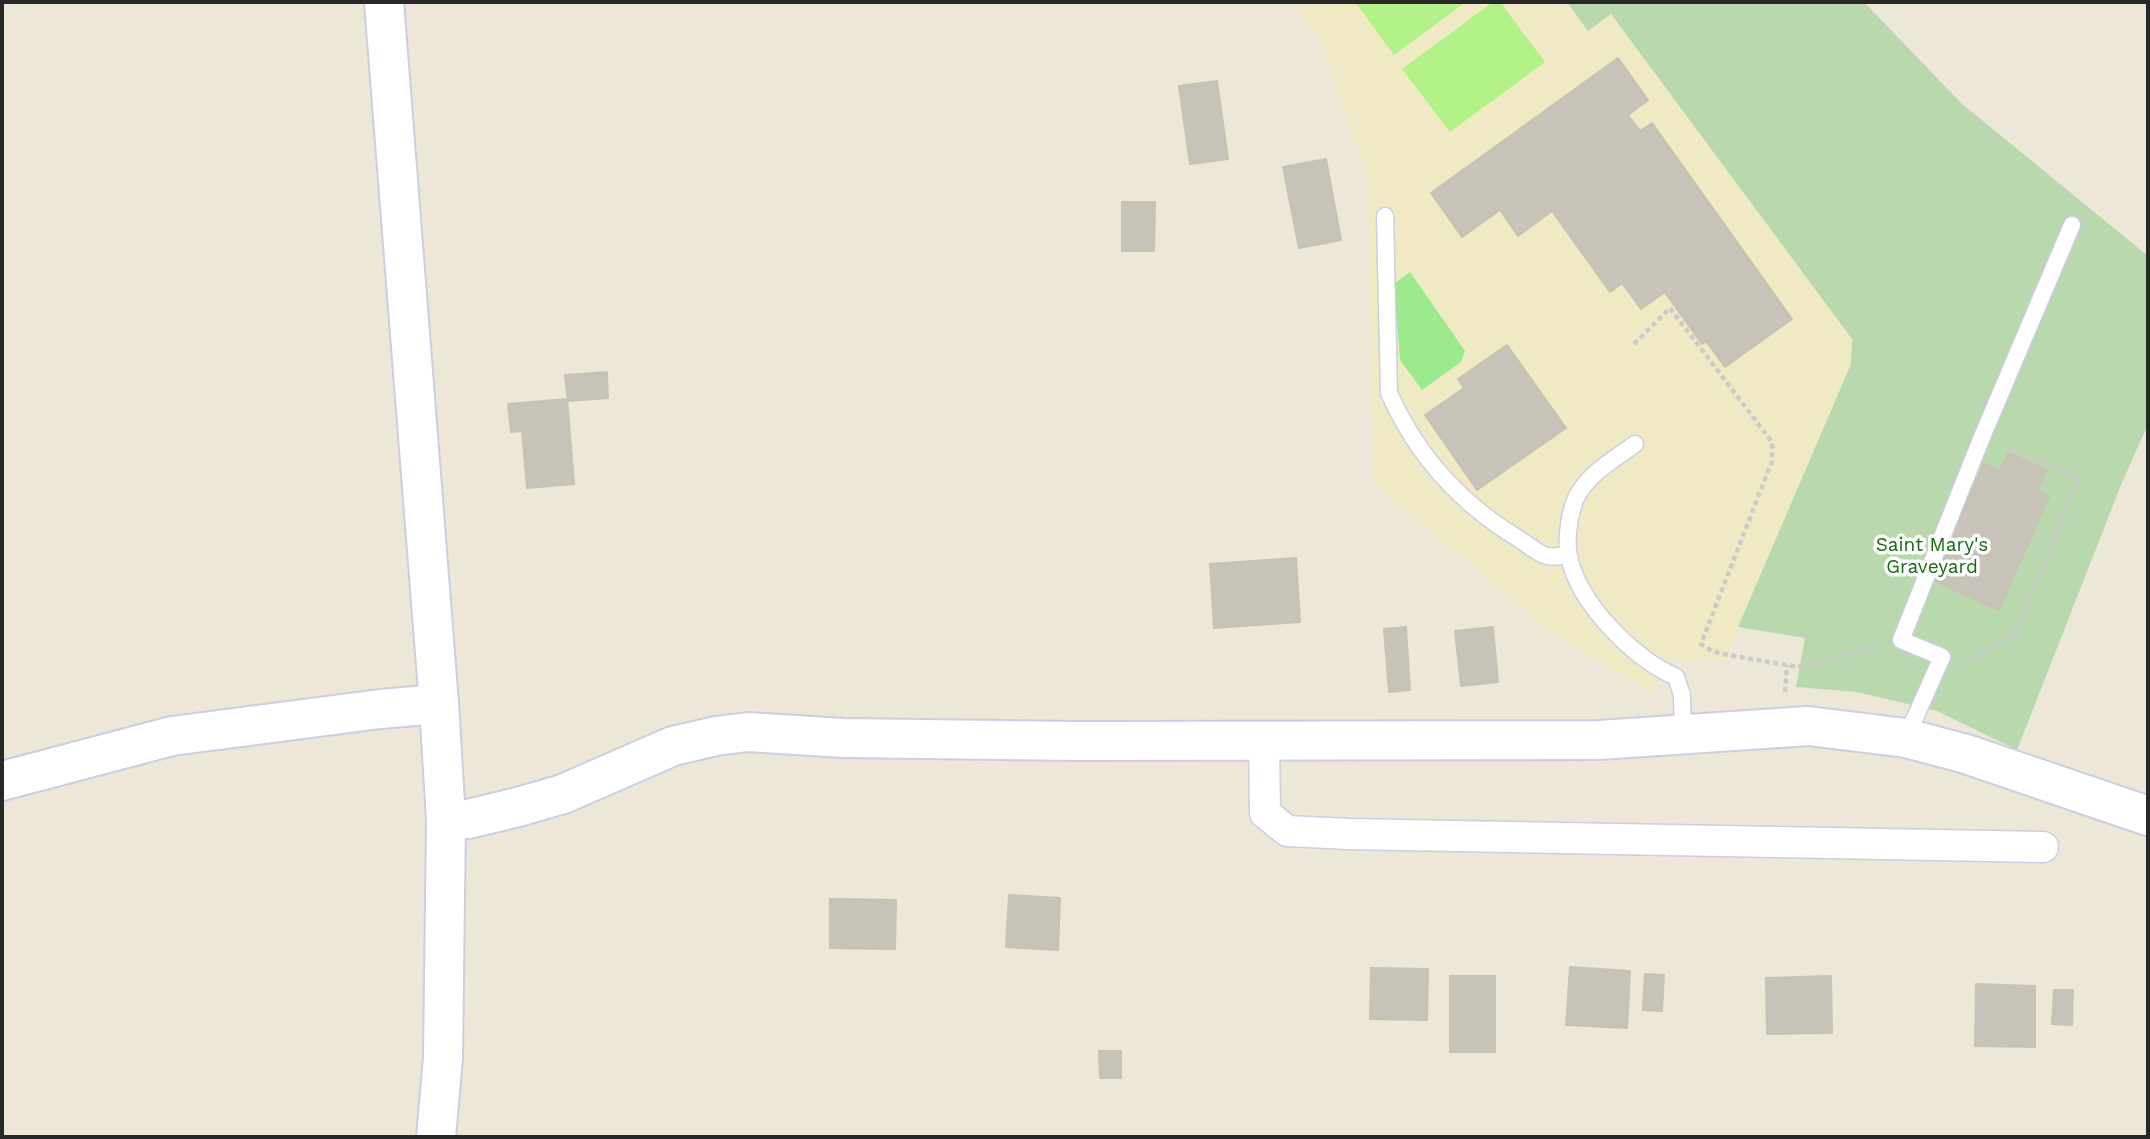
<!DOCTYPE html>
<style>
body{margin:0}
#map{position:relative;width:2150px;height:1139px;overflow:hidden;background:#ece7d7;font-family:"Work Sans",sans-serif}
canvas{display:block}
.frame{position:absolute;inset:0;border:4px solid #282828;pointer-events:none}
</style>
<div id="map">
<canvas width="2150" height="1139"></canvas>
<div class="frame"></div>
</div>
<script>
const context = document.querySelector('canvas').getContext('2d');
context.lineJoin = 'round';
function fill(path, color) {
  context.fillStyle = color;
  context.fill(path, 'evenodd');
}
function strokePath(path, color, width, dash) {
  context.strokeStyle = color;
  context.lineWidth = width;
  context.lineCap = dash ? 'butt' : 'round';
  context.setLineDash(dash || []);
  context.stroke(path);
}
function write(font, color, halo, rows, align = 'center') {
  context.font = font + ' "Work Sans",sans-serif';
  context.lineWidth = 7;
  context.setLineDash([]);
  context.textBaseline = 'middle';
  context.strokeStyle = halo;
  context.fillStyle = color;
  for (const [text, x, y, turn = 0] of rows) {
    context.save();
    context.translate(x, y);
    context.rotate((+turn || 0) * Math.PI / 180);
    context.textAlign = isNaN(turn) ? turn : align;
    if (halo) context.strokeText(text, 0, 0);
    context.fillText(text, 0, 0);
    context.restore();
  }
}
fill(new Path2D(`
 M1295 2H1567L1588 31 1611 14 1852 339 1851 364 1724 660H1673L1651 693 1552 632 1374 484 1368 176 1319 38Z`), '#f0eac4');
fill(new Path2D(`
 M1410 272 1465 351 1461 362 1422 390 1400 360 1394 284Z`), '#9ce98e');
fill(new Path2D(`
 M1567 2H1864L1961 103 2148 256V424L2121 485 2017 750 1937 711 1857 692 1796 687 1805 638 1738 627 1851 364 1852 339 1611 14 1588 31Z`), '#bad8ad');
fill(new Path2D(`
 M1355 2H1466L1394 55Z
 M1493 2H1500L1545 62 1450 132 1402 69Z`), '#b2f288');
const building = new Path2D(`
 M1618 58 1648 100 1628 115 1640 131 1652 123 1792 319 1725 367 1706 341 1702 344 1661 287 1676 276 1661 255 1610 292 1552 211 1518 236 1500 210 1462 237 1431 193Z
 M1217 81 1228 159 1190 164 1179 86Z
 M1326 159 1341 240 1299 248 1283 167Z
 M1122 202H1155L1154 251H1122Z
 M1661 255 1676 276 1661 287 1665 292 1641 309 1622 283Z
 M1507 345 1566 428 1477 490 1425 415 1464 388 1458 379Z
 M607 372 608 398 568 401 565 375Z
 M567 399 574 484 527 488 522 431 511 432 508 404Z
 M2008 453 2047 470 2037 491 2049 496 1999 610 1932 580 1984 464 2000 471Z
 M1296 558 1300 622 1214 628 1210 564Z
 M1406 627 1410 690 1389 692 1384 629Z
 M1493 627 1498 682 1461 686 1455 631Z
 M1009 895 1060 898 1058 950 1006 947Z
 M830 899 896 900 895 949 830 948Z
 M1570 967 1630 971 1627 1028 1566 1025Z
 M1371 968 1428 969 1427 1020 1370 1019Z
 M1645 974 1664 975 1662 1011 1643 1010Z
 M1450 976H1495V1052H1450Z
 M1831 976 1832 1033 1767 1034 1766 978Z
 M1976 984 2035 986V1047L1975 1046Z
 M2054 990H2073L2072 1025 2052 1024Z
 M1099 1051H1121V1078H1100Z`);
fill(building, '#c7c3b8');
strokePath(building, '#c7c3b1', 2);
const service = new Path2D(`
 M1385 216 1389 393C1417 456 1461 504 1519 539 1527 544 1538 554 1547 556 1553 557 1562 556 1569 555
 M1635 444C1613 460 1589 473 1576 498 1573 504 1572 511 1570 518 1568 530 1566 544 1569 556 1578 603 1633 658 1676 677L1682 695 1683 735
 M1906 738 1942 657 1901 640 1982 437 2072 225`);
const minor = new Path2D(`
 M1264 741 1265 813 1287 831 1349 834 2043 847`);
const tertiary = new Path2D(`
 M2 781 172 736 380 709 439 704
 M446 820 468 819 518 807 563 794 673 746 716 736 748 732 843 738 1079 741 1599 740 1808 726 1906 738 1966 754 2148 816`);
const secondary = new Path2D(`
 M384 2 439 704 446 820 443 1058 436 1137`);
strokePath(service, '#cdcde3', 19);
strokePath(minor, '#cdcde3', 33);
strokePath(tertiary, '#cdcde3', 42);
strokePath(secondary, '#cdcde3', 42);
strokePath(new Path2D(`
 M1634 344 1670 308 1772 442V461L1701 644 1712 651 1723 654 1798 667 1876 646
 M1965 665 2015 633 2079 478 2005 447
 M1785 692 1787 665`), '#cbcbcb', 4.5, [5, 3.5]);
strokePath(service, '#fff', 16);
strokePath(minor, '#fff', 30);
strokePath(tertiary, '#fff', 38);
strokePath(secondary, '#fff', 38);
write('19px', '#156a12', '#fff', [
 ["Saint Mary's",1932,545],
 ["Graveyard",1932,567]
]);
</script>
